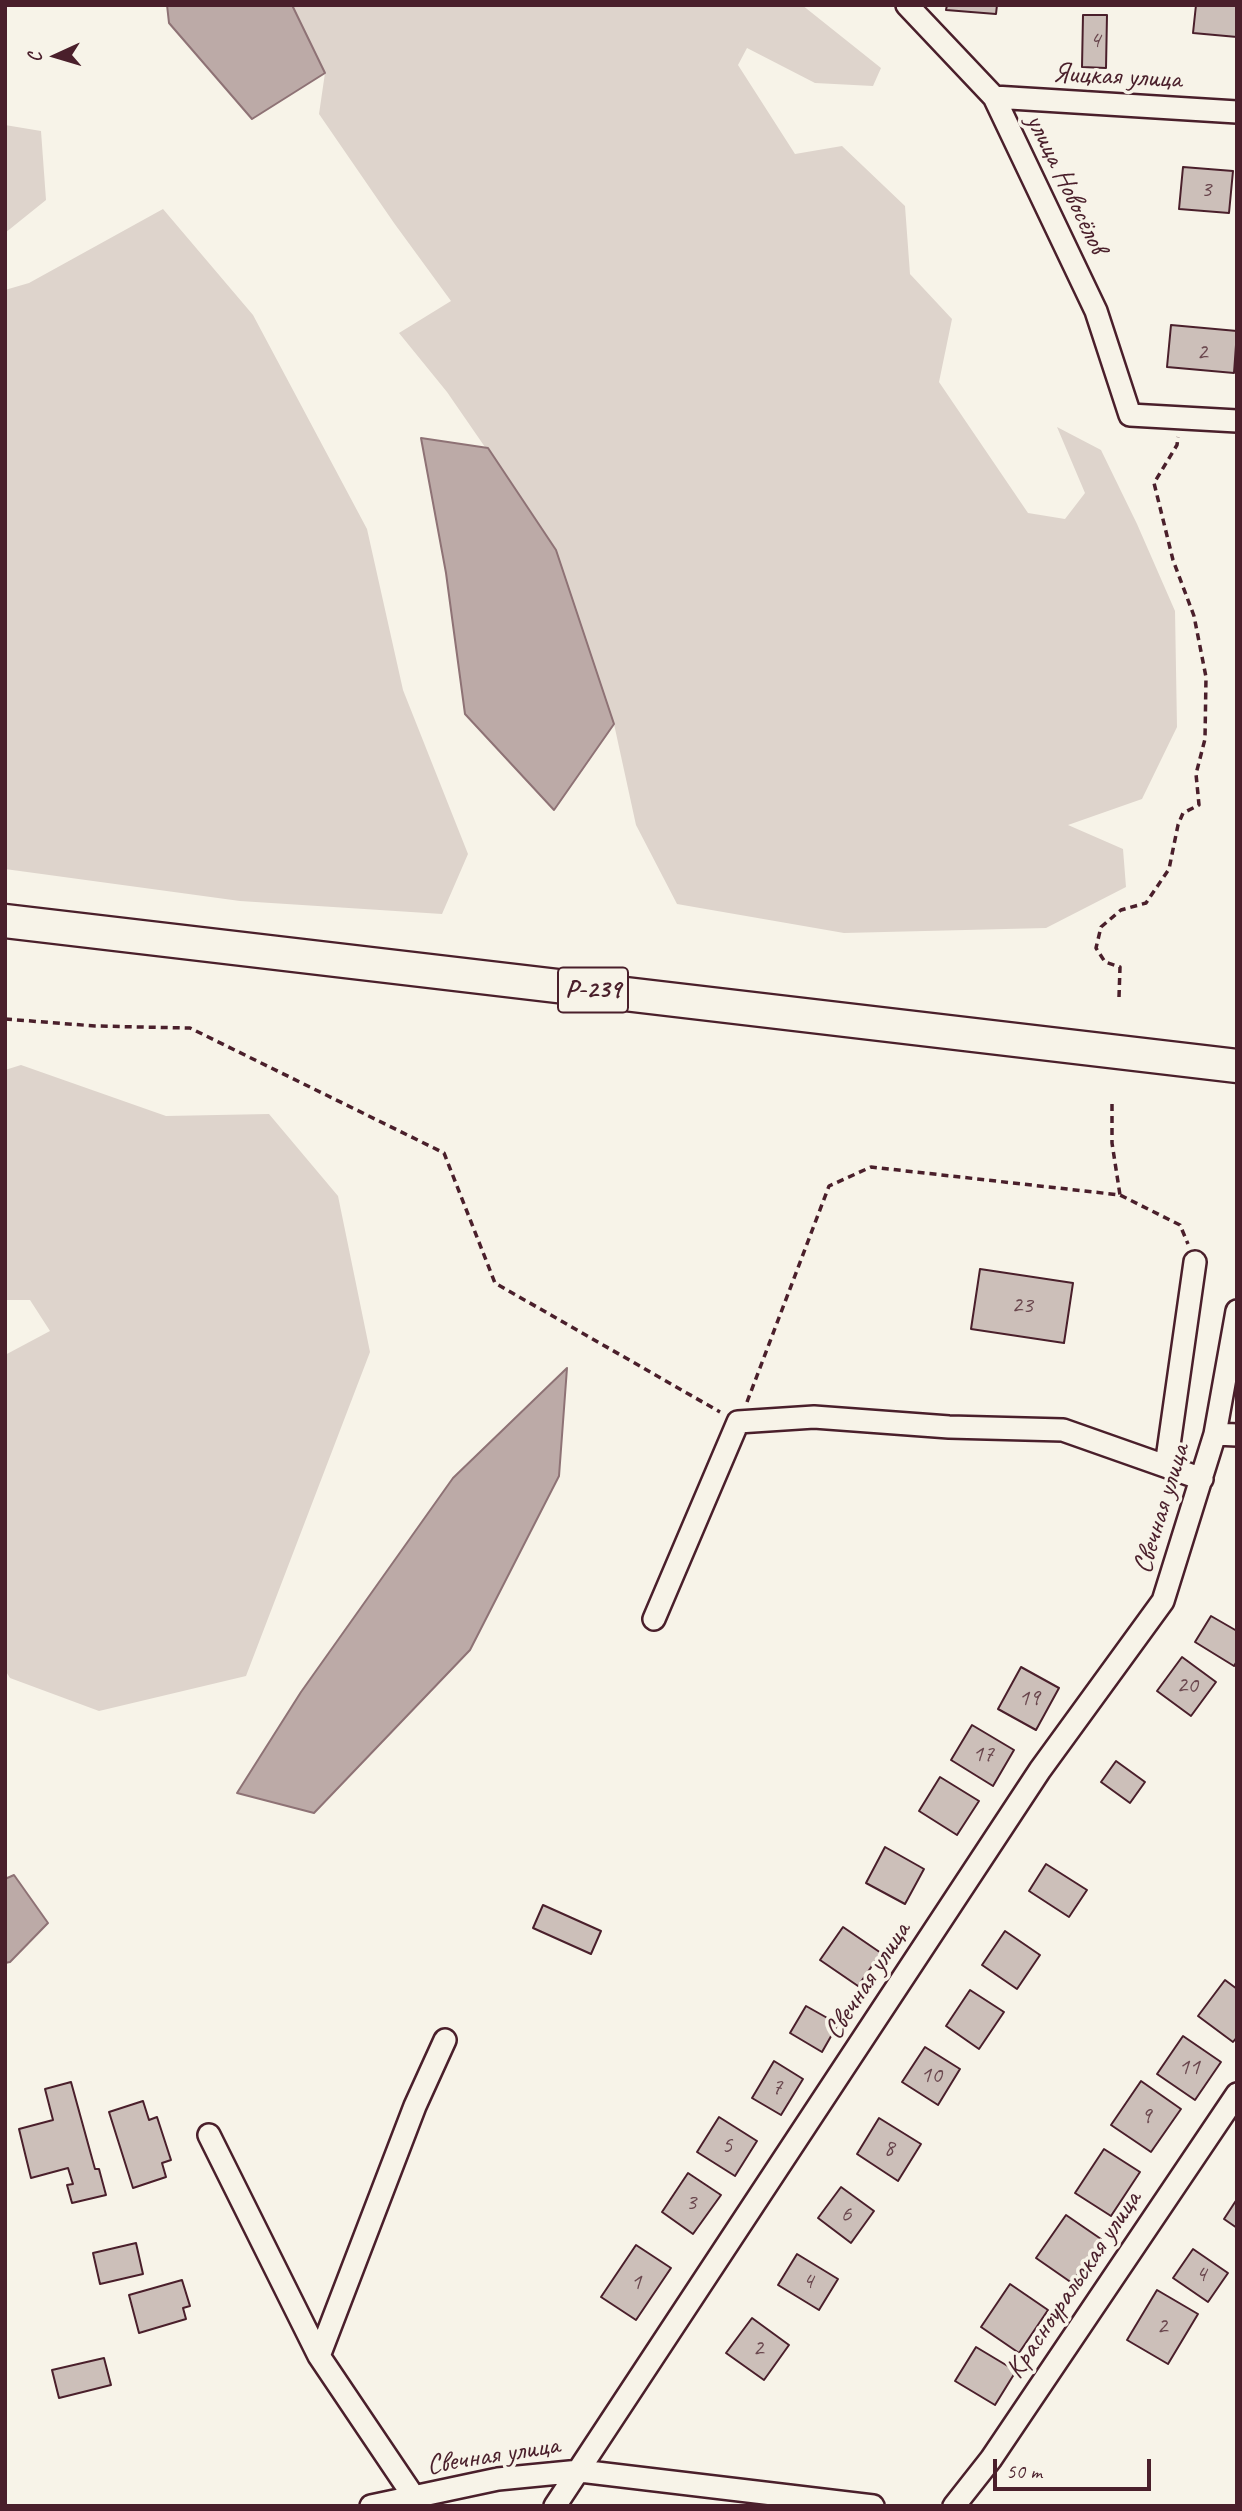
<!DOCTYPE html>
<meta charset="utf-8">
<style>
body{margin:0}
#map{position:relative;width:1242px;height:2511px;overflow:hidden;background:#f7f3e8;font-family:Caveat,sans-serif}
canvas{display:block}
.frame{position:absolute;inset:0;border:7px solid #4a1f2b;pointer-events:none}
.north{position:absolute;left:21px;top:21px;width:70px;height:70px;-webkit-text-stroke:5px #f7f3e8;paint-order:stroke;rotate:266deg;font-size:19px;font-weight:700;line-height:28px;text-align:center;color:#4a1f2b}
.north::after{content:'';display:block;margin:auto;width:24px;height:32px;background:#4a1f2b;clip-path:polygon(50% 0,100% 100%,50% 72%,0 100%)}
.scale{position:absolute;left:993px;top:2459px;width:158px;height:32px;box-sizing:border-box;border:4px solid #4a1f2b;border-top:0;padding-left:9px;font-size:21px;line-height:24px;white-space:nowrap;color:#4a1f2b;-webkit-text-stroke:5px #f7f3e8;paint-order:stroke}
</style>
<div id="map">
<canvas width="1242" height="2511"></canvas>
<div class="frame"></div>
<div class="north">С</div>
<div class="scale">50 m</div>
</div>
<script>
const context = document.querySelector('canvas').getContext('2d');
context.lineJoin = 'round';
function fill(path, color) {
  context.fillStyle = color;
  context.fill(path, 'evenodd');
}
function strokePath(path, color, width, dash) {
  context.strokeStyle = color;
  context.lineWidth = width;
  context.lineCap = dash ? 'butt' : 'round';
  context.setLineDash(dash || []);
  context.stroke(path);
}
function write(font, color, halo, rows, align = 'center') {
  context.font = font + ' Caveat,sans-serif';
  context.lineWidth = 7;
  context.setLineDash([]);
  context.textBaseline = 'middle';
  context.strokeStyle = halo;
  context.fillStyle = color;
  for (const [text, x, y, turn = 0] of rows) {
    context.save();
    context.translate(x, y);
    context.rotate((+turn || 0) * Math.PI / 180);
    context.textAlign = isNaN(turn) ? turn : align;
    if (halo) context.strokeText(text, 0, 0);
    context.fillText(text, 0, 0);
    context.restore();
  }
}
fill(new Path2D(`
 M292 5H802L881 68 873 86 815 83 747 48 738 65 795 154 842 146 905 206 910 274 952 319 939 382 1028 513 1065 519 1085 493 1057 427 1101 450 1137 524 1175 611 1177 727 1142 799 1068 825 1123 849 1126 887 1046 928 844 933 677 904 636 825 614 724 556 550 447 392 399 333 451 301 394 223 319 114 325 73Z
 M5 125 41 131 46 200 5 233Z
 M163 209 253 315 367 529 403 690 468 854 442 914 240 901 5 869V290L29 283Z
 M21 1065 166 1116 269 1114 338 1196 370 1352 246 1676 99 1711 10 1678 5 1670V1355L50 1331 30 1300H5V1070Z`), '#ded4cc');
const water = new Path2D(`
 M167 5H292L325 73 252 119 169 23Z
 M421 438 488 448 556 550 614 724 554 810 465 714 446 573Z
 M567 1368 559 1476 470 1650 314 1813 237 1793 301 1692 453 1478Z
 M14 1875 48 1923 10 1962 5 1963V1879Z`);
fill(water, '#bcaaa7');
strokePath(water, '#8e7275', 2);
const building = new Path2D(`
 M947 5H997L996 14 946 10Z
 M1196 5H1237V37L1193 33Z
 M1083 15H1107L1106 68 1082 67Z
 M1183 167 1233 171 1229 213 1179 209Z
 M1171 325 1237 331 1234 373 1167 367Z
 M980 1269 1073 1283 1064 1343 971 1329Z
 M1211 1616 1237 1631V1661L1234 1666 1195 1642Z
 M1182 1657 1216 1682 1191 1716 1157 1691Z
 M1021 1667 1059 1688 1036 1730 998 1709Z
 M972 1725 1014 1750 993 1786 951 1760Z
 M1116 1761 1145 1782 1130 1803 1101 1782Z
 M940 1777 979 1801 957 1835 919 1811Z
 M885 1847 924 1869 905 1904 866 1883Z
 M1046 1864 1087 1890 1069 1917 1029 1891Z
 M543 1905 601 1931 591 1954 533 1928Z
 M843 1927 881 1953 858 1986 820 1960Z
 M1005 1931 1040 1955 1017 1989 982 1965Z
 M1225 1980 1237 1989V2037L1233 2042 1198 2016Z
 M970 1990 1004 2012 979 2049 946 2026Z
 M806 2006 838 2024 822 2052 790 2033Z
 M1183 2036 1221 2062 1195 2100 1157 2074Z
 M925 2047 960 2069 938 2105 902 2082Z
 M774 2061 803 2079 781 2115 752 2098Z
 M1141 2081 1181 2109 1151 2152 1111 2125Z
 M71 2082 95 2169H99L106 2195 72 2203 67 2185 73 2184 68 2168 31 2178 19 2129 53 2120 45 2089Z
 M143 2101 149 2120 157 2117 171 2160 162 2163 166 2177 133 2188 109 2112Z
 M719 2117 757 2141 735 2176 697 2152Z
 M879 2118 921 2144 898 2181 857 2154Z
 M1104 2149 1140 2172 1111 2216 1075 2193Z
 M688 2173 721 2195 693 2234 662 2212Z
 M841 2187 874 2211 851 2243 818 2218Z
 M1237 2199V2228L1224 2219Z
 M1066 2215 1101 2239 1072 2283 1036 2258Z
 M136 2243 143 2274 100 2284 93 2253Z
 M636 2245 671 2268 636 2320 601 2297Z
 M1193 2249 1228 2273 1208 2302 1173 2278Z
 M797 2254 838 2279 819 2310 778 2285Z
 M182 2280 190 2306 183 2308 186 2319 139 2333 129 2295Z
 M1010 2284 1048 2310 1019 2353 981 2327Z
 M1157 2290 1198 2314 1168 2364 1127 2340Z
 M752 2318 789 2345 764 2380 726 2353Z
 M976 2347 1016 2371 995 2405 955 2381Z
 M104 2358 111 2385 59 2398 52 2370Z`);
fill(building, '#ccbfb9');
strokePath(building, '#4a1f2b', 2);
const minor = new Path2D(`
 M907 5 994 97 1096 311 1130 415 1237 421
 M994 97 1237 112
 M1215 1434 1237 1435
 M1166 1466 1195 1262
 M654 1619 738 1422 814 1417 949 1427 1063 1430 1202 1479
 M209 2135 319 2356 414 2497
 M319 2356 415 2106 445 2040
 M371 2506 498 2479 580 2471 873 2506
 M555 2506 1040 1770 1163 1601 1215 1434 1237 1311
 M954 2506 991 2459 1237 2094`);
const highway = new Path2D(`
 M5 921 1237 1066`);
strokePath(minor, '#4a1f2b', 26);
strokePath(highway, '#4a1f2b', 37);
strokePath(new Path2D(`
 M1119 997 1120 967 1105 962 1096 948 1101 927 1121 910 1146 903 1169 869 1178 825 1183 813 1199 805 1196 774 1205 739 1206 677 1194 616 1173 560 1154 483 1177 445 1178 437
 M5 1019 95 1026 190 1028 444 1153 495 1283 720 1412
 M1112 1104V1143L1120 1195
 M747 1402 829 1186 871 1167 1120 1195 1180 1225 1188 1244`), '#4a1f2b', 3.5, [7, 5]);
strokePath(minor, '#f7f3e8', 21);
strokePath(highway, '#f7f3e8', 32);
write('24px', '#6a474e', null, [
 ["4",1095,41],
 ["3",1206,190],
 ["2",1202,353],
 ["23",1022,1306],
 ["20",1187,1686],
 ["19",1029,1699],
 ["17",983,1755],
 ["11",1189,2068],
 ["10",931,2076],
 ["7",777,2088],
 ["9",1146,2117],
 ["5",727,2146],
 ["8",889,2149],
 ["3",691,2203],
 ["6",846,2215],
 ["4",1201,2275],
 ["4",808,2282],
 ["1",636,2283],
 ["2",1162,2327],
 ["2",758,2349]
]);
for (const [x, y, w] of [
 [593,990,70]
]) {
  const box = new Path2D();
  box.roundRect(x - w / 2, y - 22.5, w, 45, 5);
  context.fillStyle = '#f7f3e8';
  context.fill(box);
  strokePath(box, '#4a1f2b', 2);
}
write('bold 26px', '#4a1f2b', null, [
 ["Р-239",593,990]
]);
write('28px', '#4a1f2b', '#f7f3e8', [
 ["Яицкая улица",1117,77,3],
 ["улица Новосёлов",1066,184,64],
 ["Свечная улица",1162,1509,-73],
 ["Свечная улица",868,1981,-57],
 ["Красноуральская улица",1074,2285,-56],
 ["Свечная улица",493,2456,-9]
]);
</script>
